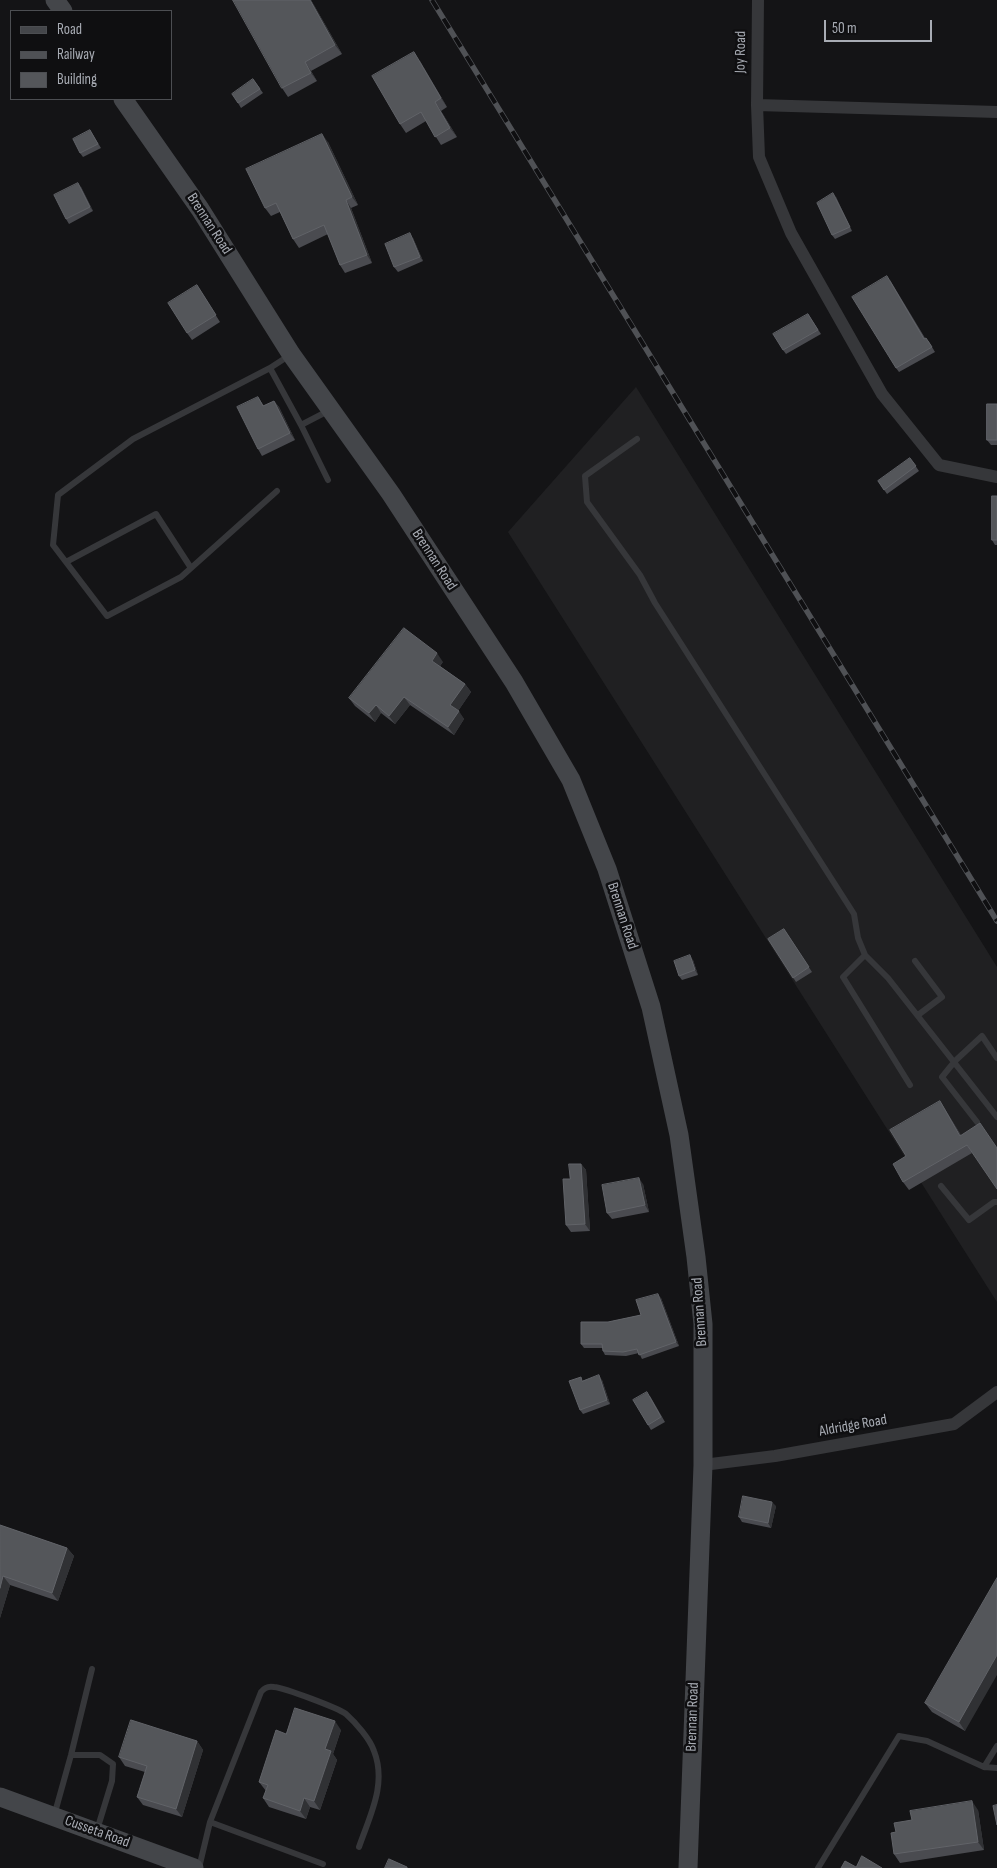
<!DOCTYPE html>
<style>
body{margin:0}
#map{position:relative;width:997px;height:1868px;overflow:hidden;background:#141416;font-family:"Sofia Sans Condensed",sans-serif}
canvas{display:block}
.legend{position:absolute;left:10px;top:10px;width:162px;height:90px;box-sizing:border-box;background:#0f0f11;border:1px solid #4c4e52;margin:0;padding:6px 9px;list-style:none;font-size:15px;color:#a8acb4}
.legend li{display:flex;align-items:center;gap:10px;height:25px}
.legend b{width:25px;border:1px solid #4c4e52}
.scale{position:absolute;left:824px;top:20px;width:108px;height:22px;box-sizing:border-box;border:2px solid #a8acb4;border-top:0;padding-left:6px;font-size:15px;line-height:18px;white-space:nowrap;color:#a8acb4;-webkit-text-stroke:4px #0f0f11;paint-order:stroke}
</style>
<div id="map">
<canvas width="997" height="1868"></canvas>
<ul class="legend">
<li><b style="height:6px;background:#44464a"></b>Road</li>
<li><b style="height:6px;background:#4f5155"></b>Railway</li>
<li><b style="height:14px;background:#54565a"></b>Building</li>
</ul>
<div class="scale">50 m</div>
</div>
<script>
const context = document.querySelector('canvas').getContext('2d');
context.lineJoin = 'round';
function fill(path, color) {
  context.fillStyle = color;
  context.fill(path, 'evenodd');
}
function strokePath(path, color, width, dash) {
  context.strokeStyle = color;
  context.lineWidth = width;
  context.lineCap = dash ? 'butt' : 'round';
  context.setLineDash(dash || []);
  context.stroke(path);
}
function write(font, color, halo, rows, align = 'center') {
  context.font = font + ' "Sofia Sans Condensed",sans-serif';
  context.lineWidth = 5;
  context.setLineDash([]);
  context.textBaseline = 'middle';
  context.strokeStyle = halo;
  context.fillStyle = color;
  for (const [text, x, y, turn = 0] of rows) {
    context.save();
    context.translate(x, y);
    context.rotate((+turn || 0) * Math.PI / 180);
    context.textAlign = isNaN(turn) ? turn : align;
    if (halo) context.strokeText(text, 0, 0);
    context.fillText(text, 0, 0);
    context.restore();
  }
}
fill(new Path2D(`
 M636 387 997 967V1302L508 532Z`), '#202022');
strokePath(new Path2D(`
 M270 368 301 425
 M637 439 585 476 587 502 640 575 655 603 854 914 858 938 865 955 888 978 997 1117
 M328 480 301 425 328 411
 M277 491 181 577 107 616 53 545 58 495 133 439 270 368 290 355
 M66 562 156 514 191 568
 M865 955 843 977 910 1085
 M915 961 942 997 918 1015
 M977 1122 942 1077 955 1061 982 1036 997 1058
 M941 1186 969 1220 994 1202H997
 M71 1755H100L113 1764 112 1781 97 1830
 M984 1767 997 1746
 M54 1816 71 1755 92 1669
 M210 1822 323 1864
 M199 1868 210 1822 261 1692C264 1688 269 1686 274 1687 285 1688 338 1708 346 1714 356 1723 370 1739 374 1751 387 1784 370 1815 359 1847
 M818 1868 899 1736 927 1741 984 1767 997 1768`), '#36373a', 6);
strokePath(new Path2D(`
 M758 0 757 105 759 157 791 233 882 394 939 465 997 477
 M757 105 997 112
 M703 1465 775 1456 954 1424 997 1392`), '#36373a', 12);
strokePath(new Path2D(`
 M55 0 63 11
 M123 99 200 209 291 354 391 494 514 682 571 780 607 869 651 1007 679 1135 696 1257 703 1324V1465L688 1868
 M0 1797 194 1868`), '#44464a', 19);
const rail = new Path2D(`
 M432 0 997 921`);
strokePath(rail, '#4f5155', 5.5);
strokePath(rail, '#0f0f11', 4, [11]);
fill(new Path2D(`
 M311 0 342 54 311 71 317 81 288 97 282 88Z
 M420 61 447 107 441 111 457 137 441 145 426 121 406 133 400 124Z
 M253 79 263 93 241 108 238 103Z
 M90 130 101 148 83 157 80 153Z
 M328 142 358 205 351 208 372 263 345 273 340 265 328 234 299 248 293 239 280 212 271 216 265 208Z
 M81 187 93 211 69 224 66 219Z
 M836 197 852 231 835 239 832 235Z
 M413 238 423 261 398 272 394 267Z
 M890 280 925 338 929 342 935 352 899 372 896 368Z
 M197 285 220 322 192 340 187 333Z
 M808 314 821 334 786 354 783 350Z
 M258 397 264 406 274 401 279 407 295 440 262 456 258 449Z
 M997 404V445H991L987 440Z
 M910 458 919 471 887 494 878 481Z
 M997 496V545H995L992 540Z
 M443 662 440 666 465 684 471 692 458 711 464 719 454 735 410 705 395 724 381 713 375 722 355 706 349 698Z
 M784 929 812 972 796 982 768 939Z
 M693 960 698 975 682 980 679 976Z
 M940 1101 972 1153 909 1190 903 1182 906 1156Z
 M581 1164 586 1170 590 1231 571 1232 566 1225 570 1179Z
 M643 1184 649 1212 612 1219 607 1213Z
 M661 1298 679 1346 642 1359 639 1353 626 1356 605 1355 603 1351V1348H584L581 1344 608 1322 641 1315Z
 M602 1380 610 1404 583 1414 580 1410 583 1381Z
 M650 1396 665 1422 651 1430 648 1425Z
 M776 1506 771 1528 742 1522 739 1517Z
 M0 1525 67 1548 74 1556 58 1601 10 1585 0 1618Z
 M997 1578 965 1731 932 1712 925 1703Z
 M341 1730 333 1754 337 1760 320 1810 310 1807 306 1819 269 1807 263 1798 266 1791 259 1782 286 1734Z
 M197 1741 203 1750 182 1817 143 1805 137 1797 145 1772 125 1766 119 1757Z
 M978 1810 984 1850 900 1863 894 1854Z`), '#4a4b50');
fill(new Path2D(`
 M310 0H311L342 54 335 45Z
 M414 52 420 61 447 107 441 98Z
 M305 62 311 71 317 81 311 73Z
 M435 102 441 111 457 137 450 128Z
 M322 134 328 142 358 205 352 197Z
 M78 183 81 187 93 211 90 207Z
 M833 193 836 197 852 231Z
 M346 200 351 208 372 263 367 255Z
 M410 233 413 238 423 261 420 257Z
 M274 401 279 407 295 440 290 433Z
 M437 653 443 662 437 669 432 661Z
 M465 684 471 692 456 714 450 705Z
 M404 697 410 705 395 724 389 716Z
 M376 705 381 713 375 722 369 713Z
 M459 711 464 719 454 735 448 727Z
 M690 955 693 960 698 975 695 970Z
 M940 1101 945 1109 966 1144 960 1136Z
 M581 1164 586 1170 590 1231 585 1224Z
 M639 1178 643 1184 649 1212 645 1205Z
 M658 1294 661 1298 679 1346 676 1342Z
 M599 1375 602 1380 610 1404 607 1400Z
 M772 1502 776 1506 771 1528 768 1523Z
 M67 1548 74 1556 58 1601 52 1593Z
 M3 1576 10 1585 0 1618V1588Z
 M997 1655V1675L965 1731 959 1722Z
 M335 1721 341 1730 333 1754 337 1760 320 1810 314 1801 325 1749Z
 M197 1741 203 1750 182 1817 176 1809Z
 M304 1798 310 1807 306 1819 300 1811Z
 M972 1801 978 1810 984 1850 978 1842Z`), '#303134');
const building = new Path2D(`
 M233 0H310L335 45 305 62 311 73 282 88Z
 M414 52 441 98 435 102 450 128 435 137 421 112 400 124 372 76Z
 M253 79 260 89 238 103 232 94Z
 M90 130 98 144 80 153 73 139Z
 M322 134 352 197 346 200 367 255 340 265 324 225 293 239 276 203 265 208 246 169Z
 M78 183 90 207 66 219 54 195Z
 M833 193 850 227 832 235 817 203Z
 M410 233 420 257 394 267 385 244Z
 M887 276 924 339 926 338 932 347 896 368 852 297Z
 M197 285 216 315 187 333 168 303Z
 M808 314 818 330 783 350 773 334Z
 M258 397 263 406 274 401 290 433 258 449 237 407Z
 M987 404H997V440H987Z
 M910 458 916 466 884 490 878 481Z
 M992 496H997V540H992Z
 M404 628 437 653 432 661 465 684 450 705 459 711 448 727 404 697 389 716 376 705 369 713 349 698Z
 M784 929 809 967 793 978 768 939Z
 M690 955 695 970 679 976 674 961Z
 M940 1101 960 1136 980 1123 997 1148V1189L967 1145 903 1182 893 1164 906 1156 890 1130Z
 M569 1164H581L585 1224 566 1225 563 1179H570Z
 M639 1178 645 1205 607 1213 602 1185Z
 M658 1294 676 1342 639 1355 637 1349 623 1352 603 1351 602 1344H581V1322H608L641 1315 636 1300Z
 M599 1375 607 1400 580 1410 569 1381 581 1377 582 1381Z
 M647 1392 661 1417 648 1425 633 1400Z
 M743 1496 772 1502 768 1523 739 1517Z
 M0 1525 67 1548 52 1593 3 1576 0 1588Z
 M997 1578V1655L959 1722 925 1703Z
 M295 1708 335 1721 325 1749 331 1751 314 1801 304 1798 300 1811 263 1798 268 1785 259 1782 276 1730 286 1734Z
 M131 1720 197 1741 176 1809 137 1797 147 1766 119 1757Z
 M972 1801 978 1842 894 1854 891 1833 896 1832 894 1823 912 1820 910 1811Z
 M997 1805V1825L993 1806Z
 M862 1856 882 1868H841L845 1861 856 1867Z
 M389 1859 407 1867V1868H385Z`);
fill(building, '#54565a');
strokePath(building, '#616368', 1);
write('15px', '#a8acb4', '#0f0f11', [
 ["Joy Road",741,52,-89],
 ["Brennan Road",209,224,57],
 ["Brennan Road",434,560,57],
 ["Brennan Road",622,916,72],
 ["Brennan Road",700,1312,-94],
 ["Aldridge Road",853,1426,-10],
 ["Brennan Road",693,1717,-88],
 ["Cusseta Road",97,1832,20]
]);
</script>
